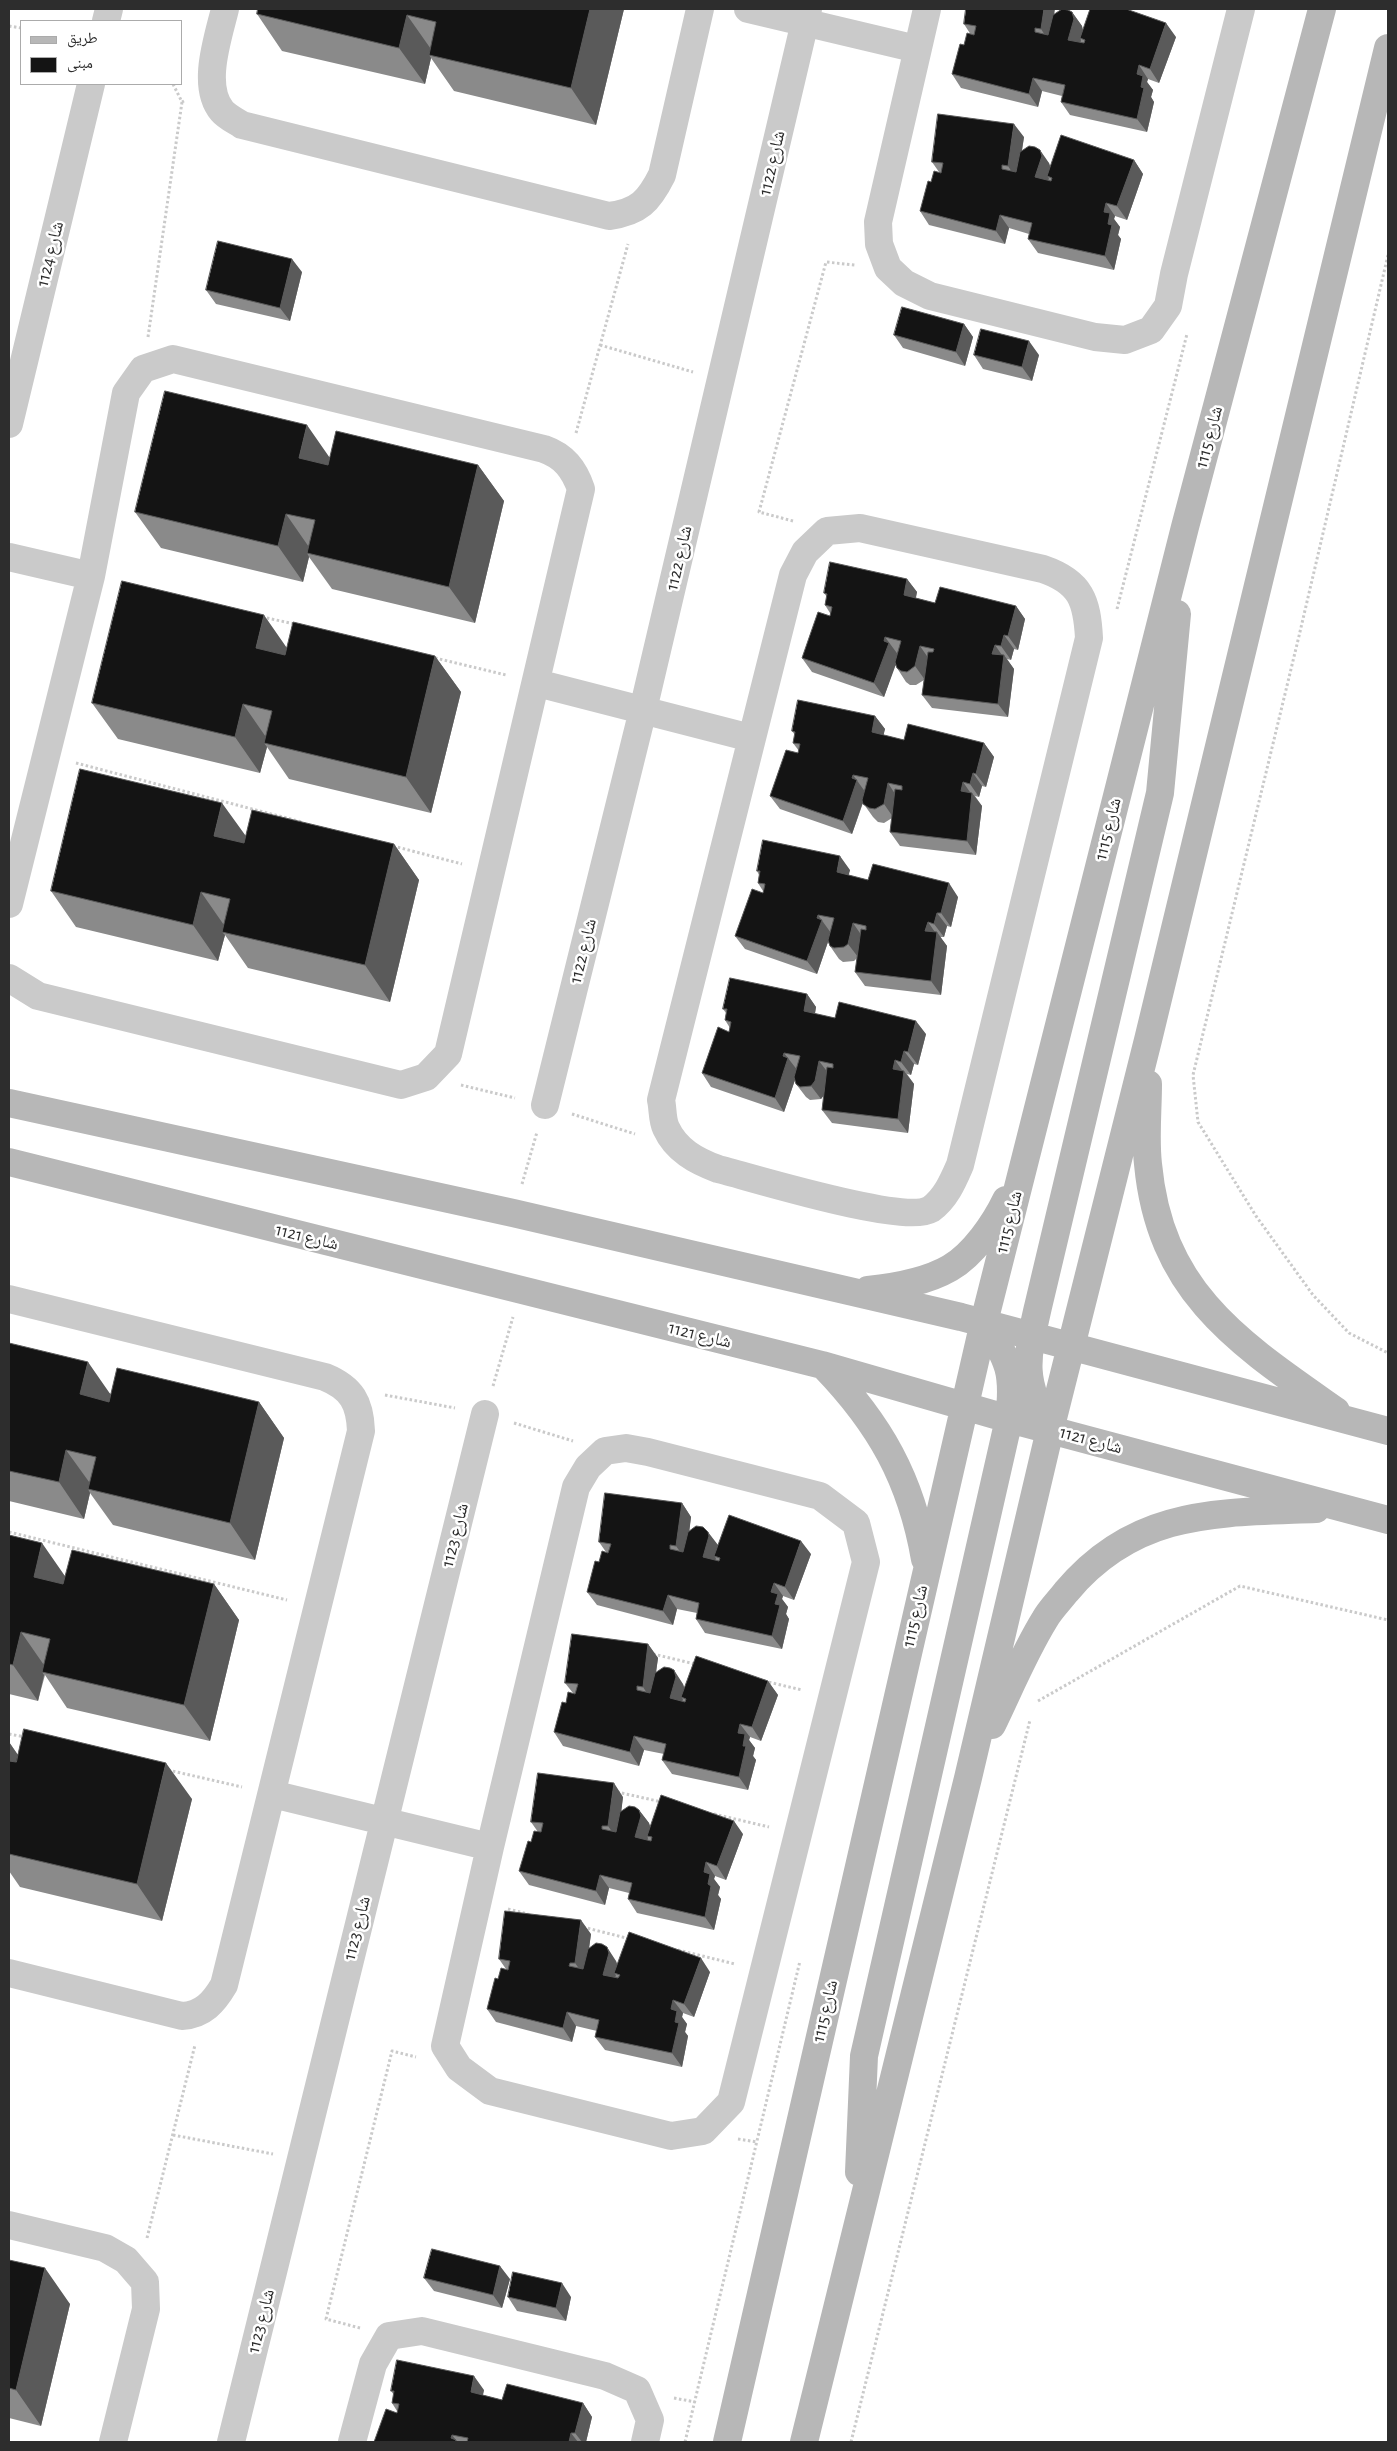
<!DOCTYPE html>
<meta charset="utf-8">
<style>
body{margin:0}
#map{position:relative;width:1397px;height:2451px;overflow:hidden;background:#fff;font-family:"Alegreya Sans","Noto Naskh Arabic",sans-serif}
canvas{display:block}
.frame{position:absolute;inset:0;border:10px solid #2d2d2d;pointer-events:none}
.legend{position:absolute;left:20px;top:20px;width:162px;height:65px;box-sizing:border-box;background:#fff;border:1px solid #ababab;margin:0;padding:6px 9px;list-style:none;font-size:15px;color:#2d2d2d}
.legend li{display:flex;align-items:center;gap:10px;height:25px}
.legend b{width:25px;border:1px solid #ababab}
</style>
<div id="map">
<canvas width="1397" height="2451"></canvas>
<div class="frame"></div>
<ul class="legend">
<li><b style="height:6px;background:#b7b7b7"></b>طريق</li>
<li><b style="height:14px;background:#141414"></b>مبنى</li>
</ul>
</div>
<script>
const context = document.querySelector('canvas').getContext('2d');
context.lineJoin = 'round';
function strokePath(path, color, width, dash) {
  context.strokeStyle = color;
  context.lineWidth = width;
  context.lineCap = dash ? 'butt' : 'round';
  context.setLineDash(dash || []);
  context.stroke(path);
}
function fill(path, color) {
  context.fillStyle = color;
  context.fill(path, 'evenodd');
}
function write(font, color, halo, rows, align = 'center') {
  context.font = font + ' "Alegreya Sans","Noto Naskh Arabic",sans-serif';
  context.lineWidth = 5;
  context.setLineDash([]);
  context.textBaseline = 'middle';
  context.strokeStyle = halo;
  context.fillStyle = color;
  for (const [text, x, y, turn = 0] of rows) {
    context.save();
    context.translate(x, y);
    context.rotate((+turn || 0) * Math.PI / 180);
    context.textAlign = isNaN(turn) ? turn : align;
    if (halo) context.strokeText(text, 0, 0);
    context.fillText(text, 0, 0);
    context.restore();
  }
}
strokePath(new Path2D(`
 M9 26 21 28
 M173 84 182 102 184 101
 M1388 255 1299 636 1193 1075 1198 1122 1256 1216 1313 1295 1349 1333 1388 1353
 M148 337 182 102
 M600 345 693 372
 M576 433 628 244
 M793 521 759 512 826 262 855 265
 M1117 609 1187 334
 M262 617 295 624
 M435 658 506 675
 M76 763 302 822
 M393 846 462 864
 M461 1085 515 1098
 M572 1114 635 1134
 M522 1184 537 1132
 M493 1386 513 1317
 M385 1395 455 1408
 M514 1423 573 1441
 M9 1532 287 1600
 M653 1654 695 1664
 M764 1681 802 1690
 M1038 1701 1240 1586 1388 1620
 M9 1734 25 1737
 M168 1770 242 1787
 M617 1792 662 1802
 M714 1814 769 1827
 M508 1909 528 1914
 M583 1927 630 1939
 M678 1950 735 1964
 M173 2135 273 2154
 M738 2139 757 2142
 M147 2238 195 2045
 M360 2328 326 2319 392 2051 416 2057
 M674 2398 695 2402
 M685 2442 800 1961
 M851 2442 1030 1720`), '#cacaca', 3, [2.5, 2.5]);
strokePath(new Path2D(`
 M225 9C218 38 201 86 222 111 227 117 236 121 242 125L609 216C639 212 649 201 662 175L700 9
 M748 9 917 49
 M927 9 878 222 879 244 888 268 904 283 930 296 1095 337 1125 340 1151 330 1168 306 1174 274 1241 9
 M106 21 109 9
 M9 424 91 84
 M860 528 1043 569C1081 582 1087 601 1089 638L960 1165C953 1181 946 1198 931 1209 904 1225 754 1178 718 1169 696 1161 676 1150 666 1128 662 1120 663 1108 661 1100L793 575 805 552 827 531Z
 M9 557 91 576
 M537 683 751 738
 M9 904 91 576 126 393 143 369 173 359 544 449C564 456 574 469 581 489L448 1054 426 1077 401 1085 38 996 9 978
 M545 1105 643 710 808 9
 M9 1299 325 1377C352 1388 360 1403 361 1431L224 1985C214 2002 203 2015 182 2016L9 1973
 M626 1448 648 1452 820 1496 856 1523 866 1562 731 2102 703 2131 671 2136 490 2091 459 2068 445 2046 490 1847 576 1487 588 1467 605 1451Z
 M272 1794 490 1847
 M9 2225 105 2248 126 2260 145 2282 146 2309 113 2442
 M231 2442 485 1414
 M352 2442 373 2364 389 2336 422 2331 605 2376 637 2390 650 2420 645 2442`), '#cacaca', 28);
strokePath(new Path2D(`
 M1148 1084C1148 1110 1145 1138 1148 1164 1160 1293 1239 1343 1336 1411
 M9 1103 513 1213 961 1317 1388 1431
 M9 1162 822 1365 1009 1419 1388 1520
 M868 1290C895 1287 926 1282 950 1268 973 1255 995 1223 1006 1200
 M824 1366C880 1424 911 1479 925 1559
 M1050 1430C1021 1381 1026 1360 1038 1307L1160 793 1177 614
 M992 1725C1009 1690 1024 1653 1045 1619 1050 1610 1059 1601 1066 1592 1135 1509 1217 1513 1316 1509
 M859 2172 864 2056 1009 1419C1015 1372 1009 1361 984 1322
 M727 2442 984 1322 1185 527 1322 9
 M804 2442 968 1778 1050 1430 1148 1040 1388 48`), '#b7b7b7', 28);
fill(new Path2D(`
 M258 9H624L596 125 454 91 431 58 425 84 282 51 257 14Z
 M1072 12 1082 26 1083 30 1176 37 1159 83 1148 79 1147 82 1153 90 1151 97 1154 102 1147 132 1070 115 1061 102 1062 96 1042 91 1038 107 961 88 952 74 964 45 971 35 964 24Z
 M1024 137 1022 151 1049 163 1050 167 1134 160 1143 174 1127 220 1115 216 1114 219 1120 227 1118 235 1121 239 1114 270 1038 253 1028 239 1029 234 1009 228 1005 244 929 225 920 211 939 172 932 162Z
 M302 272 290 321 216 304 206 290Z
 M964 324 973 337 965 366 903 348 894 335Z
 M974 355H1039L1032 381 983 369Z
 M330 457 478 465 504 501 475 623 332 589 309 557 303 582 161 548 135 512Z
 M907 579 917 592 916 598 935 603 1016 606 1025 619 1018 650 1014 649 1011 660 1007 659 1014 669 1008 717 932 708 922 695 924 680 916 685H910L906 682 897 668 895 665 884 697 812 672 802 658 830 616V613L825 605 827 597 824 593Z
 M287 648 435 656 461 692 431 813 289 779 267 747 260 773 118 739 92 703Z
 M875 716 885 729 883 735 904 740 984 743 994 757 986 787 982 786 979 797 975 796 982 806 976 855 900 846 890 832 892 818 884 823 878 822 873 817 863 803 852 834 780 809 770 796 798 753 799 751 793 743 795 735 792 731Z
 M245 836 394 844 419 880 390 1002 248 968 225 935 218 961 76 927 51 891Z
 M850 870 848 875 868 880 958 897 951 927 947 926 944 937H940L947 946 941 995 865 986 855 972 857 958 854 961 843 962 839 959 830 946 828 942 817 974 745 949 735 936 763 893V891L758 883 759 875 757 871Z
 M807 994 816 1007 815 1014 835 1018 926 1034 918 1065 914 1064 911 1075 907 1074 914 1084 908 1133 832 1123 822 1110 824 1095 821 1099 810 1100 806 1097 796 1084 795 1080 784 1112 711 1087 702 1073 729 1032 730 1028 725 1020 726 1013 723 1009Z
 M9 1343 111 1394 259 1402 284 1438 255 1560 113 1525 90 1493 84 1519 9 1501Z
 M682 1503 691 1517 689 1531 718 1545V1546L811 1554 794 1600 783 1596 782 1599 788 1607 786 1614 789 1619 782 1649 705 1633 696 1619 697 1613 677 1609 673 1625 597 1605 587 1592 606 1552 599 1542Z
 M9 1535 65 1576 214 1584 239 1620 210 1741 67 1708 45 1675 38 1701 9 1694Z
 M648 1644 658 1658 656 1672 683 1684 684 1688 768 1681 778 1695 761 1741 750 1737 749 1740 755 1748 753 1756 756 1760 748 1790 672 1774 662 1760 664 1754 644 1750 639 1766 563 1746 554 1732 573 1693 565 1683Z
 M9 1742 18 1755 192 1799 162 1921 20 1887 9 1871Z
 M623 1797 621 1811 639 1810 649 1823 650 1827 743 1834 726 1880 715 1876 714 1879 720 1887 718 1895 721 1899 714 1930 637 1913 628 1899 629 1893 609 1888 605 1905 529 1885 519 1871 531 1842 538 1832 531 1822Z
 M591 1934 589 1948 616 1961 617 1964 710 1972 694 2017 683 2013 682 2017 687 2024 685 2032 688 2036 682 2067 605 2050 595 2037 597 2031 576 2026 572 2042 496 2022 487 2009 498 1979 506 1969 499 1959Z
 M9 2260 70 2304 41 2426 9 2418Z
 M424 2278 510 2279 502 2308 434 2291Z
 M508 2297H571L566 2321 517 2311Z
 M484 2390 483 2395 502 2400 583 2403 592 2417 586 2442H374L397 2413V2411L392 2403 394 2395 391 2391Z`), '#8a8a8a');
fill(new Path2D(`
 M590 9H624L596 125 571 88Z
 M1044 9H1055L1050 43 1041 29Z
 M1072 12 1082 26 1083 32 1080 38 1081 40 1078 54 1068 40Z
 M407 15 433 52 429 55 431 58 425 84 399 48Z
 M1166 23 1176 37 1159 83 1150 69Z
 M1139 65 1148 79 1147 82 1153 90 1151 97 1154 102 1147 132 1137 119 1141 87 1137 74Z
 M1033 78 1042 91 1038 107 1029 94Z
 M1014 124 1024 137 1017 180 1008 166Z
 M1040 150 1049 163 1051 169 1047 176 1049 178 1045 191 1035 177Z
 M1134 160 1143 174 1127 220 1117 206Z
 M1106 203 1115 216 1114 219 1120 227 1118 235 1121 239 1114 270 1105 256 1108 224 1104 212Z
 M1000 215 1009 228 1005 244 996 231Z
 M292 259 302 272 290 321 280 308Z
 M964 324 973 337 965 366 956 352Z
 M1029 341 1039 355 1032 381 1022 367Z
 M307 425 332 461 324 494 299 458Z
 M478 465 504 501 475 623 449 587Z
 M286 514 311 550 307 553 309 557 303 582 278 546Z
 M907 579 917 592 913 609 904 595Z
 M1016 606 1025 619 1018 650 1008 636Z
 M264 615 289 651 281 685 256 648Z
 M1004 635 1014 649 1011 660 1001 646Z
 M885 637 899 656 884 697 874 683Z
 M995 645 1004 658V655L1014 669 1008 717 998 704 992 654Z
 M920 646 929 659 925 680 915 666Z
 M435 656 461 692 431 813 406 777Z
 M243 704 268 740 264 743 267 747 260 773 235 737Z
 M875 716 885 729 881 746 872 732Z
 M984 743 994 757 986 787 976 774Z
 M973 773 982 786 979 797 970 784Z
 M853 775 866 793 852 834 843 821Z
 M963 782 972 795V793L982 806 976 855 967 841 961 791Z
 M888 783 897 797 893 817 884 804Z
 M222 803 248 839 240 873 214 836Z
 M394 844 419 880 390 1002 365 965Z
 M840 856 850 870 846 886 837 872Z
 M949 883 958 897 951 927 941 913Z
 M201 892 226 928 222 932 225 935 218 961 193 925Z
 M937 913 947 926 944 937 934 924Z
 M818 915 831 933 817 974 807 961Z
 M928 922 937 935V932L947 946 941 995 931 981 925 931Z
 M853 923 862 936 858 957 848 944Z
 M807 994 816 1007 813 1024 804 1011Z
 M916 1021 926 1034 918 1065 908 1052Z
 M904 1051 914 1064 911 1075 901 1062Z
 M784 1053 798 1071 784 1112 775 1098Z
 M895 1060 904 1073V1071L914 1084 908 1133 898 1119 893 1069Z
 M819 1061 829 1074 824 1095 821 1099 811 1086Z
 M88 1362 113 1398 105 1431 80 1394Z
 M259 1402 284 1438 255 1560 230 1523Z
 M66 1450 92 1486 88 1489 90 1493 84 1519 59 1482Z
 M682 1503 691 1517 686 1560 676 1546Z
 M708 1532 718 1545V1549L714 1556 716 1558 712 1571 703 1557Z
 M801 1541 811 1554 794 1600 785 1587Z
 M42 1543 67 1579 59 1613 34 1577Z
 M774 1583 783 1596 782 1599 788 1607 786 1614 789 1619 782 1649 772 1636 775 1604 771 1592Z
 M214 1584 239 1620 210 1741 184 1705Z
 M668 1595 677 1609 673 1625 663 1611Z
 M21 1632 46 1668 42 1672 44 1675 38 1701 13 1665Z
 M648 1644 658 1658 652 1701 643 1687Z
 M674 1670 683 1684 685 1690 681 1697 683 1699 679 1712 670 1698Z
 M768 1681 778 1695 761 1741 752 1727Z
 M740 1724 750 1737 749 1740 755 1748 753 1756 756 1760 748 1790 739 1777 743 1746 738 1733Z
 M634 1736 644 1750 639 1766 630 1752Z
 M9 1742 20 1758 9 1787Z
 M166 1763 192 1799 162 1921 137 1884Z
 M614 1783 623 1797 618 1840 608 1826Z
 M639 1810 649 1823 651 1829 647 1836 648 1838 645 1851 635 1837Z
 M734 1821 743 1834 726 1880 717 1866Z
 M706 1862 715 1876 714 1879 720 1887 718 1895 721 1899 714 1930 705 1917 708 1884 704 1872Z
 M600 1875 609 1888 605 1905 596 1891Z
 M581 1920 591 1934 585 1977 575 1963Z
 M607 1947 616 1961 618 1967 614 1973 616 1975 612 1988 603 1975Z
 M701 1958 710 1972 694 2017 684 2004Z
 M673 2000 683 2013 682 2017 687 2024 685 2032 688 2036 682 2067 672 2053 675 2022 671 2009Z
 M567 2012 576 2026 572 2042 563 2028Z
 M500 2266 510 2279 502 2308 493 2295Z
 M45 2268 70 2304 41 2426 16 2390Z
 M562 2283 571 2297 566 2321 556 2308Z
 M474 2376 484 2390 480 2406 471 2392Z
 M583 2403 592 2417 586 2442H582L575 2433Z
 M571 2433 578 2442H569Z
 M452 2435 456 2440 458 2442H454L451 2438Z`), '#5a5a5a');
const building = new Path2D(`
 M258 9H590L571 88 429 55 436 22 407 15 399 48 257 14Z
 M966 9H1044L1041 29 1035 28V32L1048 35 1053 15 1062 9 1068 10 1072 12 1074 19 1068 40 1084 43 1085 40 1080 38 1090 9H1126L1166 23 1150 69 1139 65 1137 74 1143 76 1141 87 1144 88 1137 119 1061 102 1065 85 1033 78 1029 94 952 74 960 44 964 45 967 33 974 35 976 26 964 24Z
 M938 114 1014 124 1008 166 1002 165V169L1016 172 1020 152 1029 146 1035 147 1040 150 1042 156 1035 177 1051 181 1052 178 1047 176 1061 135 1134 160 1117 206 1106 203 1104 212 1110 213 1108 224 1112 225 1105 256 1028 239 1032 223 1000 215 996 231 920 211 928 181 931 182 934 171 941 173 943 163 932 162Z
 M218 241 292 259 280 308 206 290Z
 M902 307 964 324 956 352 894 335Z
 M981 329 1029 341 1022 367 974 355Z
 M165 391 307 425 299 458 328 465 336 431 478 465 449 587 307 553 315 520 286 514 278 546 135 512Z
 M830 562 907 579 904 595 935 603 940 587 1016 606 1008 636 1004 635 1001 646 995 645 992 654 1004 655 998 704 922 695 928 652H933L934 649 920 646 915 666 907 672 901 671 897 668 895 662 901 641 885 637 884 641 889 643 874 683 802 658 818 612 830 616 832 607 825 605 827 594 824 593Z
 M122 581 264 615 256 648 285 655 293 622 435 656 406 777 264 743 272 711 243 704 235 737 92 703Z
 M798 700 875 716 872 732 904 740 908 724 984 743 976 774 973 773 970 784 963 782 961 791 972 793 967 841 890 832 895 789 902 790V786L888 783 884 804 875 809 869 808 863 804 862 800 868 778 853 775 852 778 857 780 843 821 770 796 786 750 798 753 800 744 793 743 795 732 792 731Z
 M80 769 222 803 214 836 244 843 252 810 394 844 365 965 222 932 230 899 201 892 193 925 51 891Z
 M763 840 840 856 837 872 868 880 873 864 949 883 941 913H937L934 924 928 922 925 931 937 932 931 981 855 972 861 929 866 930V926L853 923 848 944 844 947 834 948 830 946 828 940 834 918 818 915 817 918 822 920 807 961 735 936 752 889 763 893 765 884 758 883 760 871H757Z
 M730 978 807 994 804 1011 835 1018 839 1002 916 1021 908 1052 904 1051 901 1062 895 1060 893 1069 904 1071 898 1119 822 1110 827 1067 833 1068V1064L819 1061 815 1081 811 1086 800 1087 796 1084 794 1077 800 1056 784 1053 783 1056 788 1058 775 1098 702 1073 718 1027 729 1032 731 1022 725 1020 727 1009H723Z
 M9 1343 88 1362 80 1394 109 1402 117 1368 259 1402 230 1523 88 1489 96 1457 66 1450 59 1482 9 1471Z
 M605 1493 682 1503 676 1546 670 1545V1549L683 1552 688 1532 696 1526 703 1527 708 1532 709 1536 703 1557 719 1561 720 1558 714 1556 729 1515 801 1541 785 1587 774 1583 771 1592 778 1594 775 1604 780 1605 772 1636 696 1619 699 1603 668 1595 663 1611 587 1592 595 1561 599 1562 602 1551 608 1553 611 1544 599 1542Z
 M9 1535 42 1543 34 1577 63 1584 72 1550 214 1584 184 1705 42 1672 50 1639 21 1632 13 1665 9 1664Z
 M572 1634 648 1644 643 1687 637 1686V1690L650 1693 655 1673 664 1667 670 1668 674 1670 676 1677 670 1698 685 1702 686 1699 681 1697 696 1656 768 1681 752 1727 740 1724 738 1733 745 1734 743 1746H746L739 1777 662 1760 666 1744 634 1736 630 1752 554 1732 562 1702 566 1703 568 1692 575 1694 578 1684 565 1683Z
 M24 1729 166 1763 137 1884 9 1854V1761L16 1762Z
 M538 1773 614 1783 608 1826H602V1829L616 1832 620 1812 629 1806 635 1807 639 1810 641 1816 635 1837 651 1841 652 1837 647 1836 661 1795 734 1821 717 1866 706 1862 704 1872 710 1874 708 1884 711 1886 705 1917 628 1899 632 1883 600 1875 596 1891 519 1871 528 1841 531 1842 534 1831 541 1832 543 1823 531 1822Z
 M505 1911 581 1920 575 1963H570L569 1966 583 1969 588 1949 596 1943 602 1944 607 1947 609 1953 603 1975 618 1978 620 1975 614 1973 629 1932 701 1958 684 2004 673 2000 671 2009 677 2011 675 2022 679 2023 672 2053 595 2037 599 2020 567 2012 563 2028 487 2009 495 1978 498 1979 501 1968 508 1970 510 1961 499 1959Z
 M432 2249 500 2266 493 2295 424 2278Z
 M9 2260 45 2268 16 2390 9 2388Z
 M513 2272 562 2283 556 2308 508 2297Z
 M397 2360 474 2376 471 2392 502 2400 507 2384 583 2403 575 2433H571L569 2442H467L468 2438 452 2435 451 2438 456 2440 455 2442H374L386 2409 397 2413 399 2404 392 2403 394 2391H391Z`);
fill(building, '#141414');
strokePath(building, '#5a5a5a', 1);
write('18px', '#2d2d2d', '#fff', [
 ["شارع 1122",772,163,-77],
 ["شارع 1124",50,254,-76],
 ["شارع 1115",1209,437,-75],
 ["شارع 1122",679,558,-77],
 ["شارع 1115",1108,829,-76],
 ["شارع 1122",583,951,-76],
 ["شارع 1115",1009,1222,-76],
 ["شارع 1121",307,1237,14],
 ["شارع 1121",700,1335,14],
 ["شارع 1121",1091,1440,15],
 ["شارع 1123",455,1535,-76],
 ["شارع 1115",915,1616,-77],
 ["شارع 1123",357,1928,-76],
 ["شارع 1115",825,2011,-77],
 ["شارع 1123",261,2321,-76]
]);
</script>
